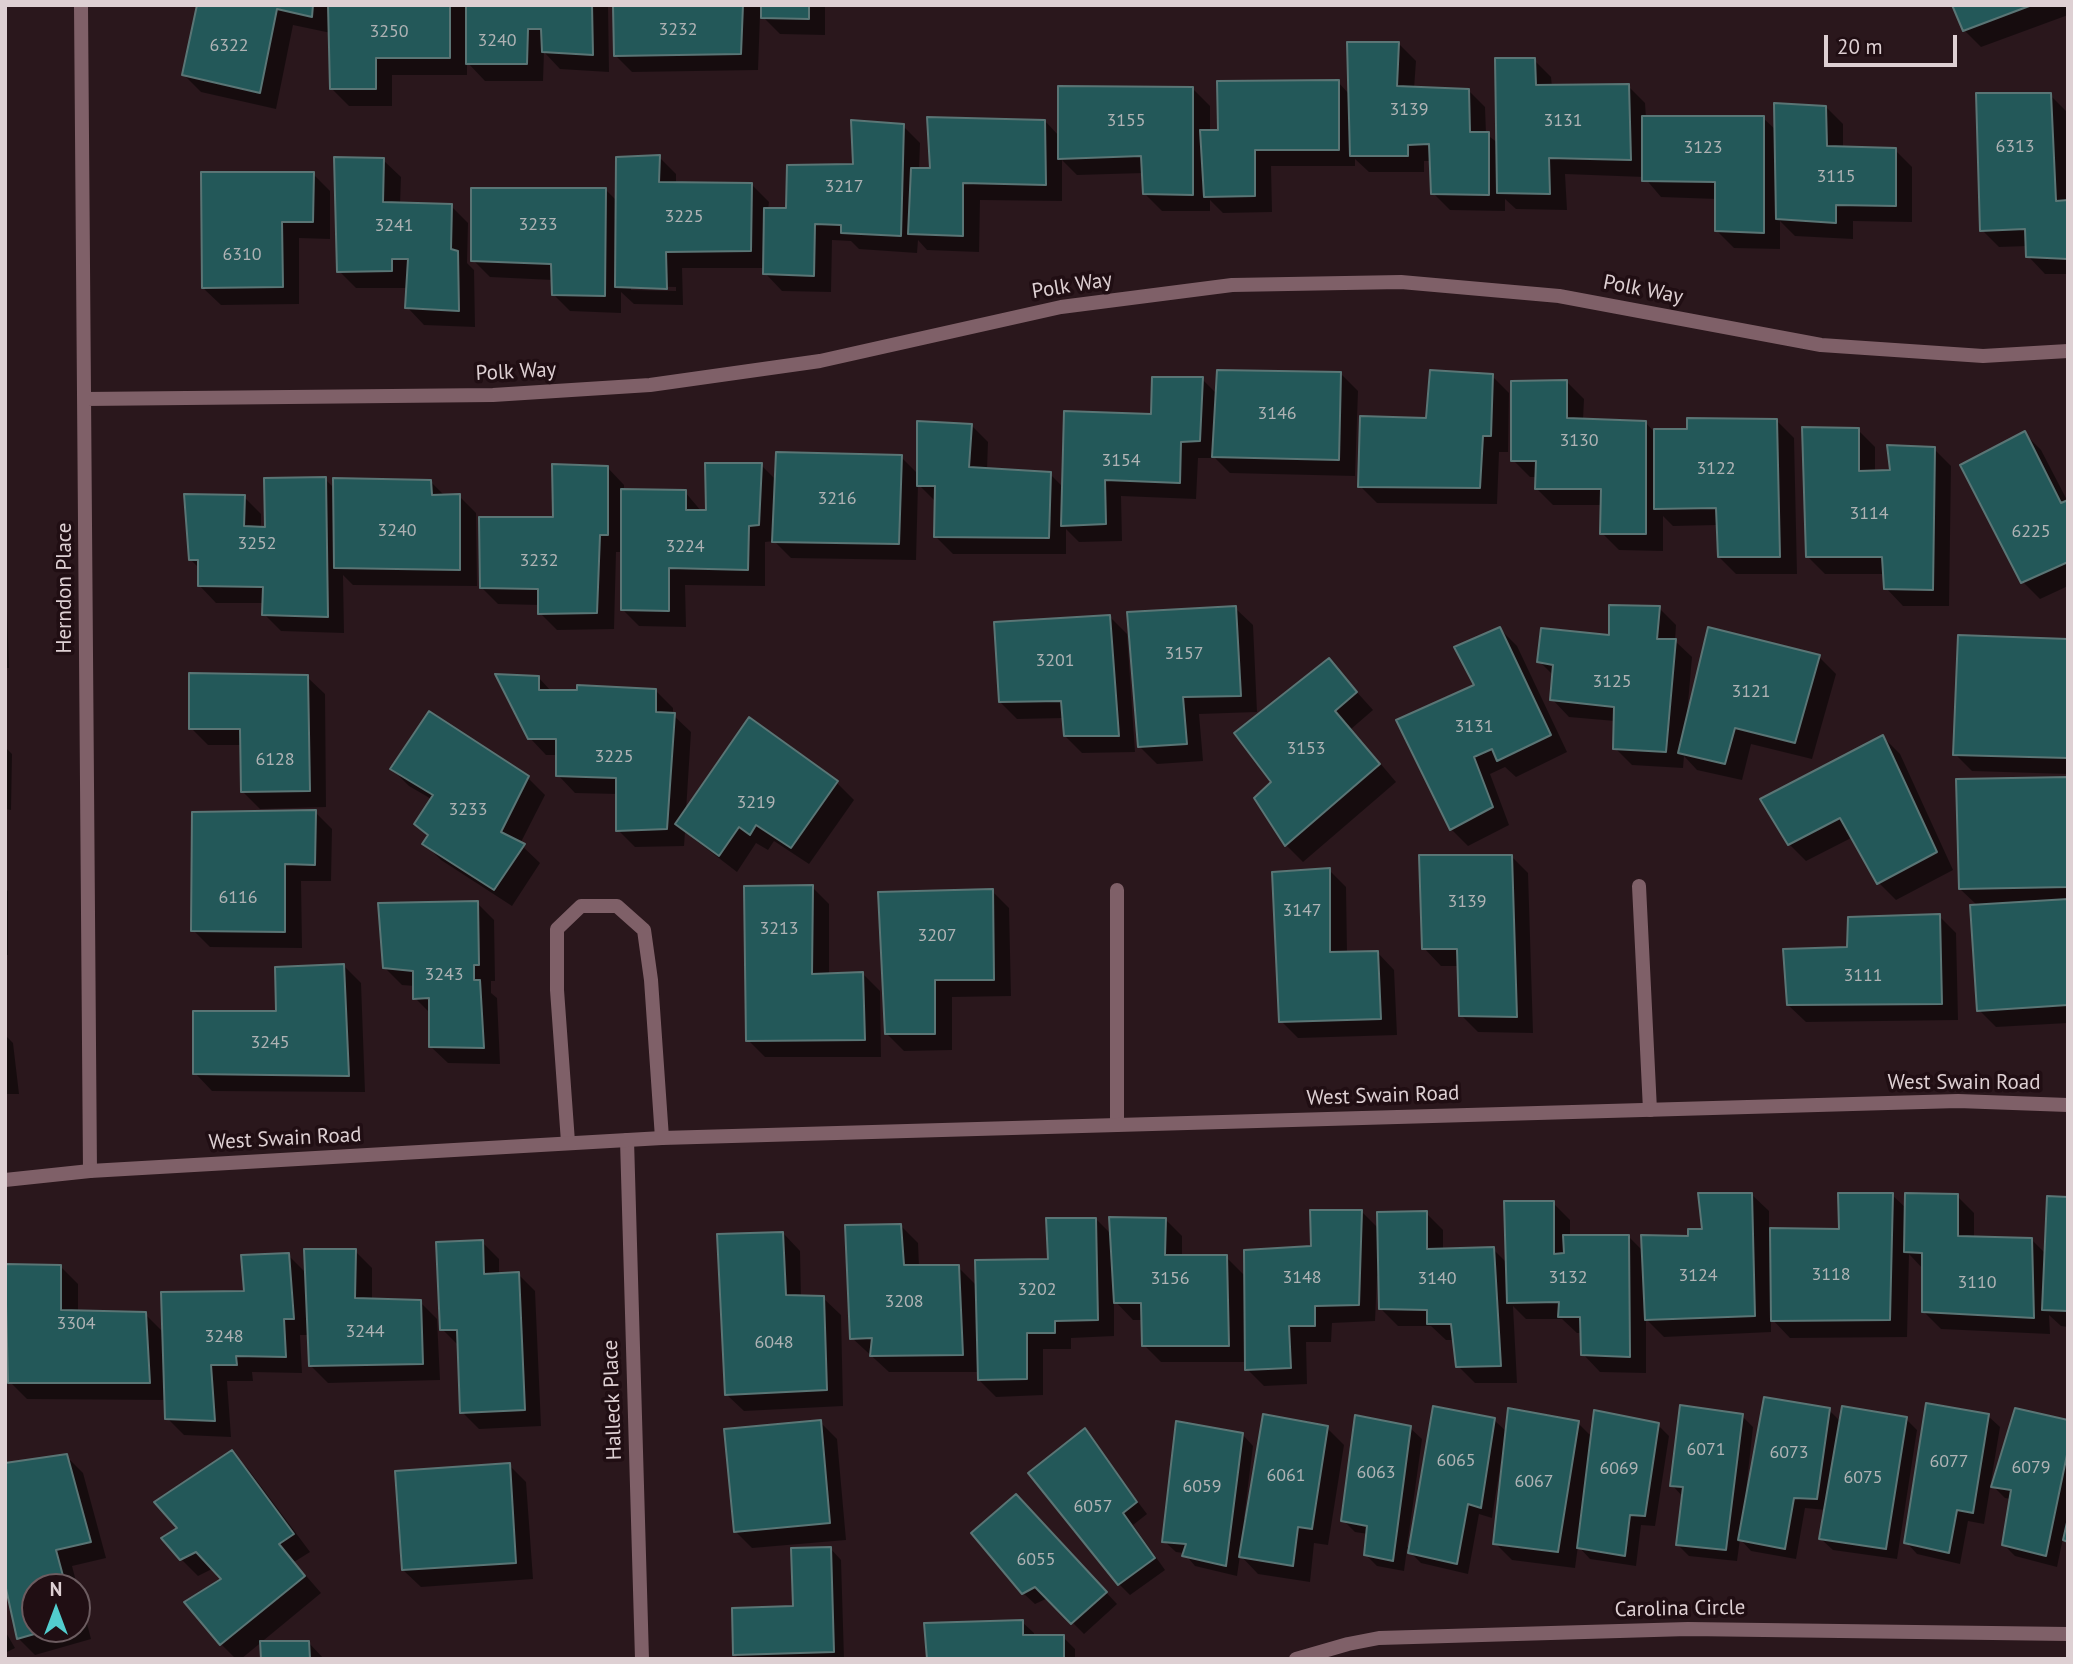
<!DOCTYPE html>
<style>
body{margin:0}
#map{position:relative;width:2073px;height:1664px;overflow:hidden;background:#2a171c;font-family:"PT Sans",sans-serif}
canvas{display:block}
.frame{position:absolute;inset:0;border:7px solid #ded0d3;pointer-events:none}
.north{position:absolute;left:21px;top:1573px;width:70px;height:70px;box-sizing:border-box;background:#200e13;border:2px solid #6c5c60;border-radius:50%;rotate:0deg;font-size:19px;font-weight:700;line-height:28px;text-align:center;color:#ded0d3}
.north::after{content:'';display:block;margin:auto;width:24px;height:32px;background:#52cdce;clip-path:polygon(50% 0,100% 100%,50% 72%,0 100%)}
.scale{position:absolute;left:1824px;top:35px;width:133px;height:32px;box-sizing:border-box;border:4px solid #ded0d3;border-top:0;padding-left:9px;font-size:21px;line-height:24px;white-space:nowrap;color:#ded0d3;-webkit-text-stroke:5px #200e13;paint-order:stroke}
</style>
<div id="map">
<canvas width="2073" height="1664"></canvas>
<div class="frame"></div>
<div class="north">N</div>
<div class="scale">20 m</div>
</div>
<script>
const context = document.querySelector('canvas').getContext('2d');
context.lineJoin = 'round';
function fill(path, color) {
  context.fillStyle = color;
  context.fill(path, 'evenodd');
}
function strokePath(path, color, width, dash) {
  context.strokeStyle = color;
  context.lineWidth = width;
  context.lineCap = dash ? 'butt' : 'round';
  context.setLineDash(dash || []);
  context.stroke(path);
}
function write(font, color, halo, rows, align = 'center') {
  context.font = font + ' "PT Sans",sans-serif';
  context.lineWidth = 7;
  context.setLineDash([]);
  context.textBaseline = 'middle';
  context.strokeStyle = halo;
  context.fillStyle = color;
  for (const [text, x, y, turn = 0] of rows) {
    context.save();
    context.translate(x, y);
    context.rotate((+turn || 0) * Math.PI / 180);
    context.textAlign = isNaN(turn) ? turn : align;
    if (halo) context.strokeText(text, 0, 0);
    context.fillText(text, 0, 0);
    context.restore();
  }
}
fill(new Path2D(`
 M199 5H464L468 9V5H608L609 72 560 69 544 52 543 81H485L467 62V75H392V106H349L332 89 331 33 293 25 276 109 201 92 184 75Z
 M615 5H825V35L780 34 760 14 758 70 632 72 615 55Z
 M1681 5H1763V7H1683Z
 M1954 5H2068V15L1981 47 1964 30Z
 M1399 44 1416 61 1414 89 1468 90 1485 107 1486 134 1498 143 1534 60 1551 77 1552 87 1628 86 1645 103 1646 118H1763L1777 131 1826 107 1843 124V149L1895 150 1912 167V222L1853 221V239L1795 236 1780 221V249L1734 248 1717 231V199L1661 197 1644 177 1565 174 1567 210 1516 209 1505 199V211L1450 210 1433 193 1432 161H1424V172H1369L1355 159V166H1271L1272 212 1223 213 1210 200V211H1162L1145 194 1144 173 1077 175 1062 160V201L980 200 979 252 927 250 918 240 917 253 859 249 851 241 832 240 831 292 782 291 765 273V268H682L683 305 634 304 621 292V313L570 311 553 294V280L490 277 473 260 605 189 617 201 659 157 676 174V184L752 185 769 202 768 210H787L855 166 903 126 920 143 919 170H931L1045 121 1060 137 1193 89 1210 106V132H1220L1338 82 1350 95ZM631 286 676 287V291L631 290Z
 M2050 95 2067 112 2068 274H2045L2028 256V246L1999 247 1982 230Z
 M383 160 401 177 400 205 451 206 468 223 467 263 474 270 475 327 424 325 407 307 408 288H356L339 271Z
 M313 174 330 191V239L299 238V304L221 305 203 288Z
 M5 365 7 366V418H5Z
 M1341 374 1358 391 1355 476 1230 473 1215 458H1198L1196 499 1121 496 1122 541 1079 542 1066 529V554H953L936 537 937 503 918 484 916 560 791 558 774 541 765 542V586L685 585 686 627 639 626 622 609 623 552H616L614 629 557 630 540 613V605L498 604 481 587 607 467 624 485V491L685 492 702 512H708L761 465 777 481 901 457 919 475 971 425 988 442 987 470 1050 474 1063 487 1202 379 1217 394Z
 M1492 376 1509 393 1508 452H1499L1497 504 1377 503 1360 486 1427 419Z
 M1567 382 1584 399 1583 420 1646 423 1656 434 1777 421 1794 438 1797 574H1736L1719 557 1718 525 1673 526 1663 516V551L1619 550 1602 533 1603 505H1553L1536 488 1537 477H1530L1513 460Z
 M1858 430 1875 447V472H1892L1934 449 1951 466 1949 606H1903L1886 588 1885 574H1825L1808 557Z
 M2024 433 2041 450 2068 502V586L2040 599 2023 582Z
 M325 479 335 489 430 481 445 496H459L476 513 477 586 353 585 343 575 344 633 281 631 264 614V603H216L199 585 200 569 191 560 244 497 261 514V529H267Z
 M1235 608 1253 625 1257 712 1199 714 1203 761 1157 764 1140 747Z
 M1659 608 1676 625 1675 641 1692 657 1687 715 1819 657 1836 674 1812 759 1751 744 1742 780 1697 770 1684 756 1683 768 1632 765 1615 748V721L1569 717 1552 699 1554 676 1539 661 1611 637Z
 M5 610 7 612 9 668H5Z
 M1110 617 1127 634 1135 752 1082 753 1065 736 1064 718 1017 719 1000 702Z
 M1500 629 1517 646 1567 752 1516 777 1505 767 1490 774 1509 825 1468 846 1451 829 1477 686Z
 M2068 641V774L1972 771 1955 754Z
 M1328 660 1373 710 1351 729 1396 782 1303 862 1286 845 1256 798 1273 782Z
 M307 677 325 694 326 807 260 809 243 792 242 745H208L191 728Z
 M538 677 552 692 656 691 673 708V715L691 732 686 811 749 720 837 783 854 800 809 864 774 841 768 850 756 843 737 872 685 832 684 846 635 847 618 830V794L575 793 558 775V755H546L529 737Z
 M1883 737 1900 754 1953 870 1896 900 1879 883 1853 837 1806 861 1789 844Z
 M5 747 12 754 11 810 5 809Z
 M392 769 528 778 545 795 520 844 540 863 512 906 441 860 424 843 429 837 416 824 433 800 409 786Z
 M2068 779V1023L1996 1027 1979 1010 1978 906 1960 889Z
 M315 812 332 829 331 881H301L302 948 210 947 193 930Z
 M1511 856 1528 873 1533 1033 1478 1032 1461 1015 1459 966H1441L1424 948Z
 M1329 870 1346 887 1347 953 1377 952 1394 970 1397 1035 1298 1038 1281 1021Z
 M812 887 829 904V975L863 974 880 991 881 1057H765L748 1040Z
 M5 888 8 891V955H5Z
 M992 891 1009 908 1011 996 952 997V1050L904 1051 887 1034Z
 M477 903 494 920 495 981H491V993L497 998 500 1064 448 1063 430 1046 431 1014 415 998V986L402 985 385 968Z
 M1939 916 1956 933 1958 1020 1806 1022 1788 1005 1849 949Z
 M344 966 361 983 365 1092 212 1091 195 1073Z
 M5 1035 13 1043 19 1094H5Z
 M1751 1194 1769 1211V1230L1841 1231 1892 1195 1907 1209 1957 1196 1974 1213V1238L2031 1239 2046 1254 2068 1199V1327L2061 1326 2049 1315 2050 1334 1941 1329 1924 1312V1270L1909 1254 1907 1337 1790 1338 1771 1318V1332L1664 1337 1646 1319V1373L1600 1372 1583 1354 1582 1333H1577L1562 1319H1526L1513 1306 1517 1383H1475L1458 1366 1455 1340H1446L1431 1326H1398L1381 1309 1380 1276H1377L1375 1321 1332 1323 1331 1342H1306L1307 1384 1264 1386 1247 1369V1362H1161L1144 1345 1143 1320H1133L1114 1300V1336L1071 1338V1349H1043V1395L996 1397 979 1380V1372H889L852 1338 901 1226 918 1243 919 1267H958L977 1286 1050 1261 1096 1219 1112 1235 1165 1219 1182 1236V1257H1226L1246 1277 1313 1247 1361 1211 1379 1229 1426 1213 1443 1230V1250L1493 1249 1507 1263 1553 1203 1570 1220V1237H1629L1644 1252 1704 1230Z
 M783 1233 800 1251 801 1297 823 1298 841 1315 843 1406 744 1411 726 1394Z
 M482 1242 499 1259V1275L518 1274 535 1291 541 1426 479 1429 462 1412 459 1346 442 1329Z
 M355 1251 372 1268V1300L420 1302 437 1319 440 1380 328 1383 311 1366 310 1335H300L302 1373 252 1372 253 1381H227L231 1437 184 1435 167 1418V1400L27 1399 9 1381H5V1266L61 1267 78 1284V1312L145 1314 164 1333 246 1293 288 1255 307 1274Z
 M1829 1410 1841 1422 1906 1419 1917 1430 1897 1559 1833 1550 1821 1539 1826 1510 1805 1508 1796 1559 1751 1551 1740 1539 1737 1561 1689 1556 1678 1545 1684 1498 1672 1485 1742 1416 1753 1427 1746 1491 1749 1492Z
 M1988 1416 2000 1427 1984 1524 1968 1521 1960 1564 1917 1554 1906 1542Z
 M1494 1420 1507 1432 1578 1423 1592 1437 1658 1425 1669 1436 1655 1526 1641 1525 1636 1566 1590 1559 1578 1546 1575 1568 1512 1560 1495 1543 1504 1461H1501L1492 1518 1479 1514 1468 1574 1421 1563 1407 1549 1404 1571 1377 1566 1365 1554 1368 1534 1355 1532 1343 1520 1410 1428 1422 1439 1407 1547H1410Z
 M820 1422 837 1439 846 1540 752 1548 735 1531Z
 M2068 1422V1542L2063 1538 2057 1567 2015 1556 2004 1545 2011 1499 2005 1498 1993 1486Z
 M1327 1428 1344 1445 1328 1545 1314 1543 1310 1582 1258 1574 1240 1555 1237 1576 1195 1566 1184 1553 1176 1552 1164 1541 1242 1434 1253 1446 1244 1518H1247Z
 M1084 1431 1147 1514 1133 1525 1165 1570 1130 1595 1119 1584Z
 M231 1452 248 1469 310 1552 294 1562 321 1593 241 1659H236L221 1644 224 1580 214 1568 198 1576 181 1559Z
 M66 1456 83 1473 106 1558 72 1566 91 1639 35 1655 18 1638ZM35 1587H77V1629H35Z
 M509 1465 526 1482 533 1579 421 1587 403 1570Z
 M1027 1508 1117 1604 1084 1634 1048 1598 1035 1604 1023 1593Z
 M830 1548 841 1560 844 1659H739L735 1655 794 1608Z
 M1022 1622 1034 1633V1637H1063L1075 1649V1659H929Z
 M5 1631 15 1648 5 1653Z
 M308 1642 324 1659H263Z`), '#0007');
const building = new Path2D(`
 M197 5H313L312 17 277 9 260 93 182 75Z
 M328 5H450V58H376V89H330Z
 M466 5H592L593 55 542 52 541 29H528L527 64H466Z
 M613 5H743L741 54 614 56Z
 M761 5H809V19L761 18Z
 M1952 5H2032L1963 31Z
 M1347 42H1399L1397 86 1469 89 1470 132H1489V195L1431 194 1429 144 1408 145V156H1350Z
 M1495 58H1535L1536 85 1629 84 1631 160 1549 158 1550 194 1497 193Z
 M1339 80V150H1255V196L1204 197 1200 130H1218L1217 81Z
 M1058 86 1193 87V195L1143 194 1141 156 1058 159Z
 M1976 93H2051L2056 201 2068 200V259L2026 257 2025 229 1980 231Z
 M1774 103 1826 106 1827 146 1896 148V206L1836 205V223L1776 219Z
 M1642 116H1764V233L1715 231V182L1642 181Z
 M927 117 1045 120 1046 185 963 183V236L908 234 911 168H930Z
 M851 120 904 124 901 236 841 233V225L815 224 814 276 763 274 764 208H786L787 165 853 164Z
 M660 155 659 182 752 183 751 251 666 252 667 289 615 287 616 157Z
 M334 157 384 158 383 202 452 204 451 249 458 251 459 311 405 308 408 259H392V271L337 272Z
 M201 172H314L313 222H282L283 287 202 288Z
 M471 188H606L605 296 552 295 551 264 471 261Z
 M1217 370 1341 372 1339 460 1212 457Z
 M1430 370 1493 374 1491 436H1483L1480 488 1358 487 1360 416 1426 418Z
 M1152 377H1203L1200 441 1181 442 1180 483 1105 480 1106 524 1061 526 1064 411 1151 414Z
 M1567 380V418L1646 421V534H1600L1601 489H1535L1536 461H1511V381Z
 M1687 418 1777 419 1780 557H1718L1716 508 1654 509V429H1687Z
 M917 421 972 424 969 467 1051 472 1049 538 934 537 935 486H917Z
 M1802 427 1859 428V471L1890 470 1887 445 1935 447 1933 590 1884 589 1882 557H1806Z
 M2025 431 2061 503 2068 500V562L2021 583 1960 465Z
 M776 452 902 455 899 544 772 542Z
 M705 463H762L759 525 749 526 748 570 669 568V611L621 610V489L686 490V510H706Z
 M552 464 608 466V535H600L597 613 538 614V589L480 588 479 517H553Z
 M326 477 328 617 262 615 263 587 198 586V560H189L184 494 245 495 244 526 265 527 264 478Z
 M333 478 431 480 432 495 460 494V570L334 568Z
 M1609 605 1660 606 1657 639H1676L1666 752 1613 749 1614 707 1550 700 1553 665 1537 662 1541 628 1609 635Z
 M1236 606 1241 696 1183 697 1187 744 1138 747 1127 612Z
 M1110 615 1119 736H1064L1061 701 999 702 994 622Z
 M1500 627 1551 735 1497 761 1492 749 1474 757 1493 807 1450 830 1396 720 1474 685 1454 647Z
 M1708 627 1820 655 1795 743 1735 728 1725 764 1678 753Z
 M1958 635 2068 639V758L1953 755Z
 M1329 658 1357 692 1335 711 1380 764 1285 846 1254 798 1271 782 1234 733Z
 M189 673 308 675 310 791 241 792 240 729H189Z
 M495 674 539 676V690H577V685L656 689V712L675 713 667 829 616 831V778L556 776V739H528Z
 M429 711 529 776 501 832 525 844 494 890 422 844 428 835 414 824 433 795 390 769Z
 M749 717 838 781 791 848 756 825 750 835 739 827 719 856 675 824Z
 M1883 735 1937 852 1877 884 1840 818 1788 845 1760 799Z
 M2068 777V887L1959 889 1956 779Z
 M316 810 315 865 285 864V932L191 931 192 812Z
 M1419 855H1512L1517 1017 1459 1016 1457 949H1422Z
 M1330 868V952L1378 951 1381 1019 1279 1022 1272 872Z
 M813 885 812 974 863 972 865 1040 746 1041 744 886Z
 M993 889 994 980H935V1034H885L878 892Z
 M2068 899V1005L1977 1011 1970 905Z
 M478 901 479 965H474V980H480L484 1048 429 1047V998L413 999V971L383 968 378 903Z
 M1940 914 1942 1004 1787 1005 1783 949 1847 947 1848 917Z
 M344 964 349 1076 193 1074V1011H276L275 967Z
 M1698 1193H1752L1755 1316 1645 1320 1641 1235 1688 1236V1229H1702Z
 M1838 1193H1893L1890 1320 1771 1321 1770 1228 1839 1229Z
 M1905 1193 1958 1194V1236L2032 1238 2034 1318 1922 1312V1253L1904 1252Z
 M2047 1196 2068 1197V1311L2042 1310Z
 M1504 1201H1554V1254L1564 1253 1563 1235H1629L1630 1357 1581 1355 1580 1317H1558L1559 1302 1507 1303Z
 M1310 1210H1362L1359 1305 1315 1306V1326H1289L1291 1368 1245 1370 1244 1250 1311 1246Z
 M1427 1211V1249L1494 1247 1501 1366 1456 1367 1451 1324H1427V1310L1379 1309 1377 1212Z
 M1109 1217 1166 1218 1165 1255H1227L1229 1346H1142L1141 1303H1114Z
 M1046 1218H1096L1098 1320 1055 1321V1333H1027V1379L978 1380 975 1260 1048 1259Z
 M901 1224 904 1265H959L963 1355 870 1356 872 1338 850 1339 845 1225Z
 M783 1232 786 1295 824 1296 827 1390 725 1395 717 1234Z
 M483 1240 484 1274 519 1272 525 1410 460 1413 457 1330H440L436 1242Z
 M304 1249H356L355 1298 421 1300 423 1364 309 1366Z
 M289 1253 294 1319H284L286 1357 236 1356 237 1365H211L215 1421 165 1419 161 1292 244 1291 241 1255Z
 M5 1264 61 1265V1310L146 1312 150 1383H8Z
 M1764 1397 1830 1408 1817 1499 1794 1498 1785 1549 1738 1540Z
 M1926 1403 1989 1414 1973 1513 1957 1510 1949 1553 1904 1543Z
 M1680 1405 1743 1414 1726 1550 1676 1545 1683 1487 1670 1486Z
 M1433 1406 1495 1418 1481 1508 1468 1504 1457 1564 1408 1553Z
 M1842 1406 1907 1417 1886 1549 1819 1539Z
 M1508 1408 1579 1421 1558 1552 1493 1544Z
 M2015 1408 2068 1420V1450L2046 1556 2002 1545 2011 1490 1991 1487Z
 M1594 1410 1659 1423 1645 1516 1630 1515 1625 1556 1577 1548Z
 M1263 1414 1328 1426 1312 1529 1298 1527 1293 1566 1239 1557Z
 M1355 1415 1411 1426 1393 1561 1364 1555 1367 1526 1341 1521Z
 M821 1420 830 1523 734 1532 724 1429Z
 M1176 1421 1243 1433 1226 1566 1182 1556 1186 1544 1162 1542Z
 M1085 1428 1137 1502 1123 1513 1155 1558 1118 1585 1028 1473Z
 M232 1450 294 1534 279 1544 305 1576 220 1645 184 1602 221 1579 196 1552 180 1560 161 1538 177 1528 154 1502Z
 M67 1454 91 1542 56 1550 66 1587H35V1629H52L17 1639 5 1584V1463Z
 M510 1463 516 1563 402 1570 395 1471Z
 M1016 1494 1107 1592 1071 1624 1035 1587 1022 1594 971 1533Z
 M2068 1518V1542L2063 1540Z
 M831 1547 834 1652 733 1655 732 1608 793 1606 791 1548Z
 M1023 1620V1635H1064V1659H927L924 1623Z
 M260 1641H309L310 1659H261Z`);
fill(building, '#235859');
strokePath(building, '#5a7575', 2);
strokePath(new Path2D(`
 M81 5 90 1171
 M85 399 493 395 650 385 820 361 1061 307 1232 285 1401 282 1559 296 1821 345 1983 356 2068 351
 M1639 886 1650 1110
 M1117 890V1125
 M627 1140 642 1659
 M568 1142 557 990V929L581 906H617L644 930 651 980 662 1138
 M1296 1659 1348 1644 1379 1638 1688 1629 2068 1634`), '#7f6068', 14);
strokePath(new Path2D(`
 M5 1180 90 1171 662 1138 1958 1101 2068 1105`), '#7f6068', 14);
write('18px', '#afb2b4', null, [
 ["3232",678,30],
 ["3250",389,32],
 ["3240",497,41],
 ["6322",229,46],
 ["3139",1409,110],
 ["3155",1126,121],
 ["3131",1563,121],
 ["6313",2015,147],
 ["3123",1703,148],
 ["3115",1836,177],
 ["3217",844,187],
 ["3225",684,217],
 ["3233",538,225],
 ["3241",394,226],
 ["6310",242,255],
 ["3146",1277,414],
 ["3130",1579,441],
 ["3154",1121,461],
 ["3122",1716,469],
 ["3216",837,499],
 ["3114",1869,514],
 ["3240",397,531],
 ["6225",2031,532],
 ["3252",257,544],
 ["3224",685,547],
 ["3232",539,561],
 ["3157",1184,654],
 ["3201",1055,661],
 ["3125",1612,682],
 ["3121",1751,692],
 ["3131",1474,727],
 ["3153",1306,749],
 ["3225",614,757],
 ["6128",275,760],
 ["3219",756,803],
 ["3233",468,810],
 ["6116",238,898],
 ["3139",1467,902],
 ["3147",1302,911],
 ["3213",779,929],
 ["3207",937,936],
 ["3243",444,975],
 ["3111",1863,976],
 ["3245",270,1043],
 ["3118",1831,1275],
 ["3124",1698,1276],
 ["3148",1302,1278],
 ["3132",1568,1278],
 ["3156",1170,1279],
 ["3140",1437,1279],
 ["3110",1977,1283],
 ["3202",1037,1290],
 ["3208",904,1302],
 ["3304",76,1324],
 ["3244",365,1332],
 ["3248",224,1337],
 ["6048",774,1343],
 ["6071",1706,1450],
 ["6073",1789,1453],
 ["6065",1456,1461],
 ["6077",1949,1462],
 ["6079",2031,1468],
 ["6069",1619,1469],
 ["6063",1376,1473],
 ["6061",1286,1476],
 ["6075",1863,1478],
 ["6067",1534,1482],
 ["6059",1202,1487],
 ["6057",1093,1507],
 ["6055",1036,1560]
]);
write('21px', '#ded0d3', '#200e13', [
 ["Polk Way",1072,286,-9],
 ["Polk Way",1643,290,11],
 ["Polk Way",516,372,-3],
 ["Herndon Place",65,588,-90],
 ["West Swain Road",1964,1083],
 ["West Swain Road",1383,1096,-2],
 ["West Swain Road",285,1139,-3],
 ["Halleck Place",613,1400,-92],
 ["Carolina Circle",1680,1609,-1]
]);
</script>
